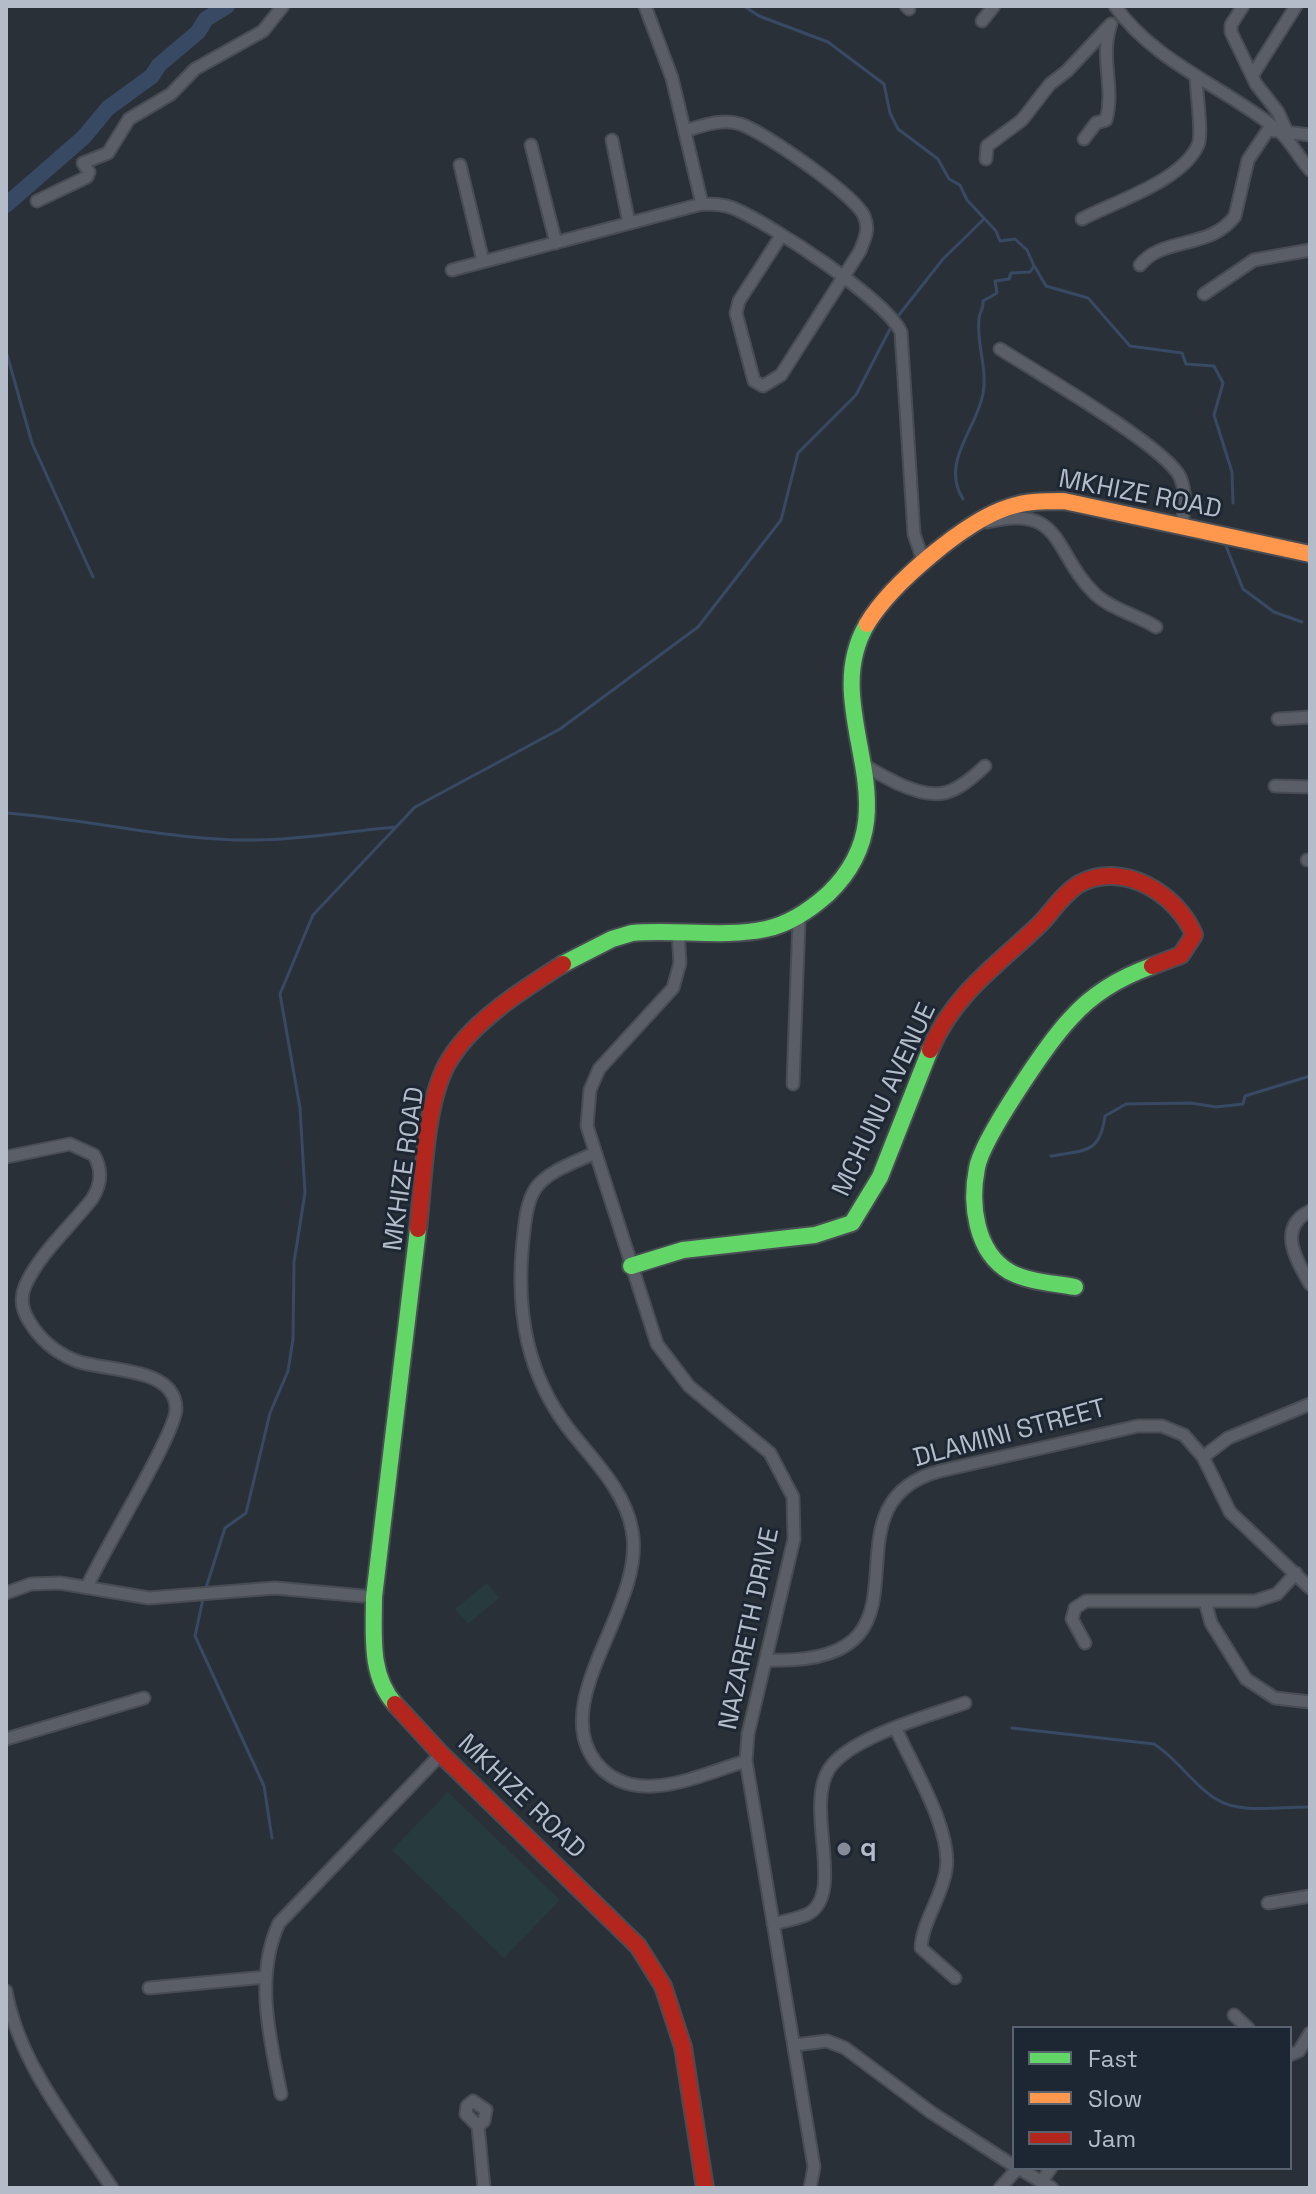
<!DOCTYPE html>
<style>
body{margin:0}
#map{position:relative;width:1316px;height:2194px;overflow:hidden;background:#2a3038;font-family:"Space Grotesk",sans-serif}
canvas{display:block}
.frame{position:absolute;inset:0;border:8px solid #b4bcc9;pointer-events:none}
.legend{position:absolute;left:1012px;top:2026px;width:280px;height:144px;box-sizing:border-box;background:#1d2633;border:2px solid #59626f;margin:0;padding:10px 14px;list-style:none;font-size:24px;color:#b4bcc9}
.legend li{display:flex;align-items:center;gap:16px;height:40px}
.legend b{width:40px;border:2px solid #59626f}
</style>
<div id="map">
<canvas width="1316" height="2194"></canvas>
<div class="frame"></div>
<ul class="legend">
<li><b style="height:10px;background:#63d668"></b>Fast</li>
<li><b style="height:10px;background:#ff974d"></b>Slow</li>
<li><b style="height:10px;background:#b3261e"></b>Jam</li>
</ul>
</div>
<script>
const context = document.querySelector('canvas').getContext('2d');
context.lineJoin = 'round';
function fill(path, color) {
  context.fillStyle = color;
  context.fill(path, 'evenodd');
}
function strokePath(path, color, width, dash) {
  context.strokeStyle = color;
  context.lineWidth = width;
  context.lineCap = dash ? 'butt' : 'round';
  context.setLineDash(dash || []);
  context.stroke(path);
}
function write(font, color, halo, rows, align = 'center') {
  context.font = font + ' "Space Grotesk",sans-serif';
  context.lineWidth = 6;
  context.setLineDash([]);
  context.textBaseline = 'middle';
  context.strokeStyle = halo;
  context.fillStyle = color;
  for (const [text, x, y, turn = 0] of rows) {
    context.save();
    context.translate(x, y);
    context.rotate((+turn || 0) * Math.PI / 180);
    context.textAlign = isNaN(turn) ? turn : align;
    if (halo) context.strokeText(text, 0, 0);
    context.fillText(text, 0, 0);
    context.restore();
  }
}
fill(new Path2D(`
 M487 1583 499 1598 468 1624 455 1609Z
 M448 1792 560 1900 504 1958 392 1850Z`), '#273a3e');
strokePath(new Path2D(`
 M744 6 759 16 828 42 884 84 890 113 898 129 938 159 949 179 960 185 967 200 996 231 1000 241 1015 239 1027 250 1034 266 1030 272 1011 273 1009 279 995 281 997 293 983 301C984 309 979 312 979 319 976 343 988 369 983 394 976 430 940 463 963 499
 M1035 267 1046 286 1088 298 1130 346 1182 353 1186 364 1214 366 1223 383 1214 415 1232 472 1233 503
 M895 320 943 259 984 219
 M6 351 32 443 93 577
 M1226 546 1243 589 1274 612 1302 622
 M6 813C89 819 172 841 255 840 302 840 349 831 396 827
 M1051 1156C1085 1150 1100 1154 1105 1116L1126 1104 1191 1103 1216 1107 1243 1104 1245 1096 1310 1076
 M205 1591 225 1528 246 1513 270 1413 288 1371 293 1339 294 1262 305 1193 300 1108 280 994 313 915 415 807 560 729 698 627 781 520 798 453 856 395 891 327
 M203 1599 195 1636 264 1786 272 1838
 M1012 1728 1154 1744C1178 1759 1193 1785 1216 1799 1241 1815 1282 1806 1310 1807`), '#384963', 3);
strokePath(new Path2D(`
 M6 205 84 137 108 108 152 76 159 65 198 32 206 19 227 6`), '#384963', 16);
const street = new Path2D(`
 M645 6 672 78 702 204
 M906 6 909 9
 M1115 6C1155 63 1227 88 1279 131 1291 141 1299 158 1310 170
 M1243 6 1231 25V32L1256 84 1278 112 1287 132
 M982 21 994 6
 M1252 76 1296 6
 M685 131C702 126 722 118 740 124 763 131 855 195 864 216 870 229 865 238 860 251L781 375 763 386 754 381 736 313 739 301 781 236
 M1084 139 1096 123 1106 120C1115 88 1100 59 1110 27
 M612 140 629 223
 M531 145 556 243
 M986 159 987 146 1022 120 1050 84 1067 71 1111 24
 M460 165 483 261
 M37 201 87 177 89 172 83 163 108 153 129 119 171 94 195 69 263 31 283 6
 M1082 219C1116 201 1182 181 1198 145 1203 134 1196 91 1196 76
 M1140 265C1163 236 1210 250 1235 216L1248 160 1268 130 1310 135
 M452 270 702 204C713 204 723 204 733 208 771 224 884 298 901 332L914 534 924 563
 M1204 294 1254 260 1310 250
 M1000 349C1035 371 1166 447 1180 477 1187 493 1184 510 1182 526
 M987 522C1064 503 1052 552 1095 594 1111 609 1137 615 1156 627
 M1278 719 1310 717
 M865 765C876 773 887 778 899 784 939 802 954 795 985 766
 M1275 786 1310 787
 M1307 860H1310
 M678 932 680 963 673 988 599 1069 590 1090 587 1126 657 1344 689 1386 770 1453 793 1497 794 1539 748 1734 746 1761 814 2167 810 2188
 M793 1084 799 920
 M593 1154C531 1180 528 1184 522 1251 517 1316 528 1375 568 1428 592 1459 625 1490 632 1530 647 1605 548 1698 595 1761 632 1810 699 1775 746 1761
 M6 1157 70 1144 94 1155C103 1171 101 1185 92 1199 71 1226 39 1254 25 1286 20 1298 22 1310 29 1321 39 1338 55 1352 74 1360 102 1372 174 1365 176 1408 177 1432 102 1552 87 1587
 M1310 1211C1276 1228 1297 1261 1310 1284
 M1203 1457 1228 1438 1310 1404
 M6 1593 31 1584 60 1583 149 1598 275 1588 374 1597
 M1205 1601 1211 1623 1246 1679 1275 1698 1310 1702
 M1085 1643 1072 1619 1075 1608 1086 1601H1255L1277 1594 1296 1573
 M767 1660C955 1667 811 1505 940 1471L1138 1426H1162L1184 1435 1203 1457 1230 1512 1310 1588
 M896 1729C912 1765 953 1832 946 1870 942 1897 922 1922 921 1948L955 1978
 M6 1739 144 1698
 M1268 1903 1310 1896
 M773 1924C784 1921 798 1919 808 1914 846 1893 804 1809 829 1769 850 1737 929 1716 965 1703
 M149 1988 266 1977
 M6 1991C19 2064 72 2127 112 2188
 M1234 2015 1248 2028
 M795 2045 827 2041 845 2048 932 2113 1014 2166
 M1290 2055 1299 2051 1310 2033
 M281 2094C270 2039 254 1977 279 1923L441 1754
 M478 2126 484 2121 486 2110 473 2101 467 2106 466 2114 478 2126 484 2188
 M1018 2168 1052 2188
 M1041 2182 1051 2168
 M1000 2188 1018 2168`);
const fast = new Path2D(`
 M563 964 612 939 632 933C676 929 723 938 766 929 790 924 810 910 828 894 919 807 815 713 867 624
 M631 1266 683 1250 815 1235 852 1223 880 1177 930 1050
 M1075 1287C1054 1283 1029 1282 1010 1272 975 1252 970 1203 977 1168 982 1139 1049 1041 1071 1018 1094 992 1121 977 1152 966
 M395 1704C369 1675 374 1634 374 1597L418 1229`);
const slow = new Path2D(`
 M867 624C891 584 965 521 1009 507 1027 501 1045 501 1064 501L1310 554`);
const jam = new Path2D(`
 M930 1050C954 993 998 965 1041 923 1053 910 1064 893 1079 884 1122 860 1178 894 1194 935L1181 955 1152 966
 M418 1229C424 1180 424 1100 450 1059 475 1019 524 989 563 964
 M395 1704 441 1754 638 1946 663 1986 683 2047 705 2188`);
strokePath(street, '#484c53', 15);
strokePath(fast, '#484c53', 20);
strokePath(slow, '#484c53', 20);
strokePath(jam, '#484c53', 20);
strokePath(street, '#5a5e66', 11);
strokePath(fast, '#63d668', 16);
strokePath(slow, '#ff974d', 16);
strokePath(jam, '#b3261e', 16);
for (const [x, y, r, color] of [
 [844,1849,8,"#848b96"]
]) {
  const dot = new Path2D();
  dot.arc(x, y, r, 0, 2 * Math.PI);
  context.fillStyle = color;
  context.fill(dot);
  strokePath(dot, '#1d2633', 3);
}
write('26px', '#b4bcc9', '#1d2633', [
 ["MKHIZE ROAD",1140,495,11],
 ["MCHUNU AVENUE",885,1100,-65],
 ["MKHIZE ROAD",405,1169,-82],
 ["DLAMINI STREET",1010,1434,-15],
 ["NAZARETH DRIVE",750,1629,-78],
 ["MKHIZE ROAD",521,1797,44]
]);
write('bold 26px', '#b4bcc9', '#1d2633', [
 ["q",860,1849]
], 'left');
</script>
